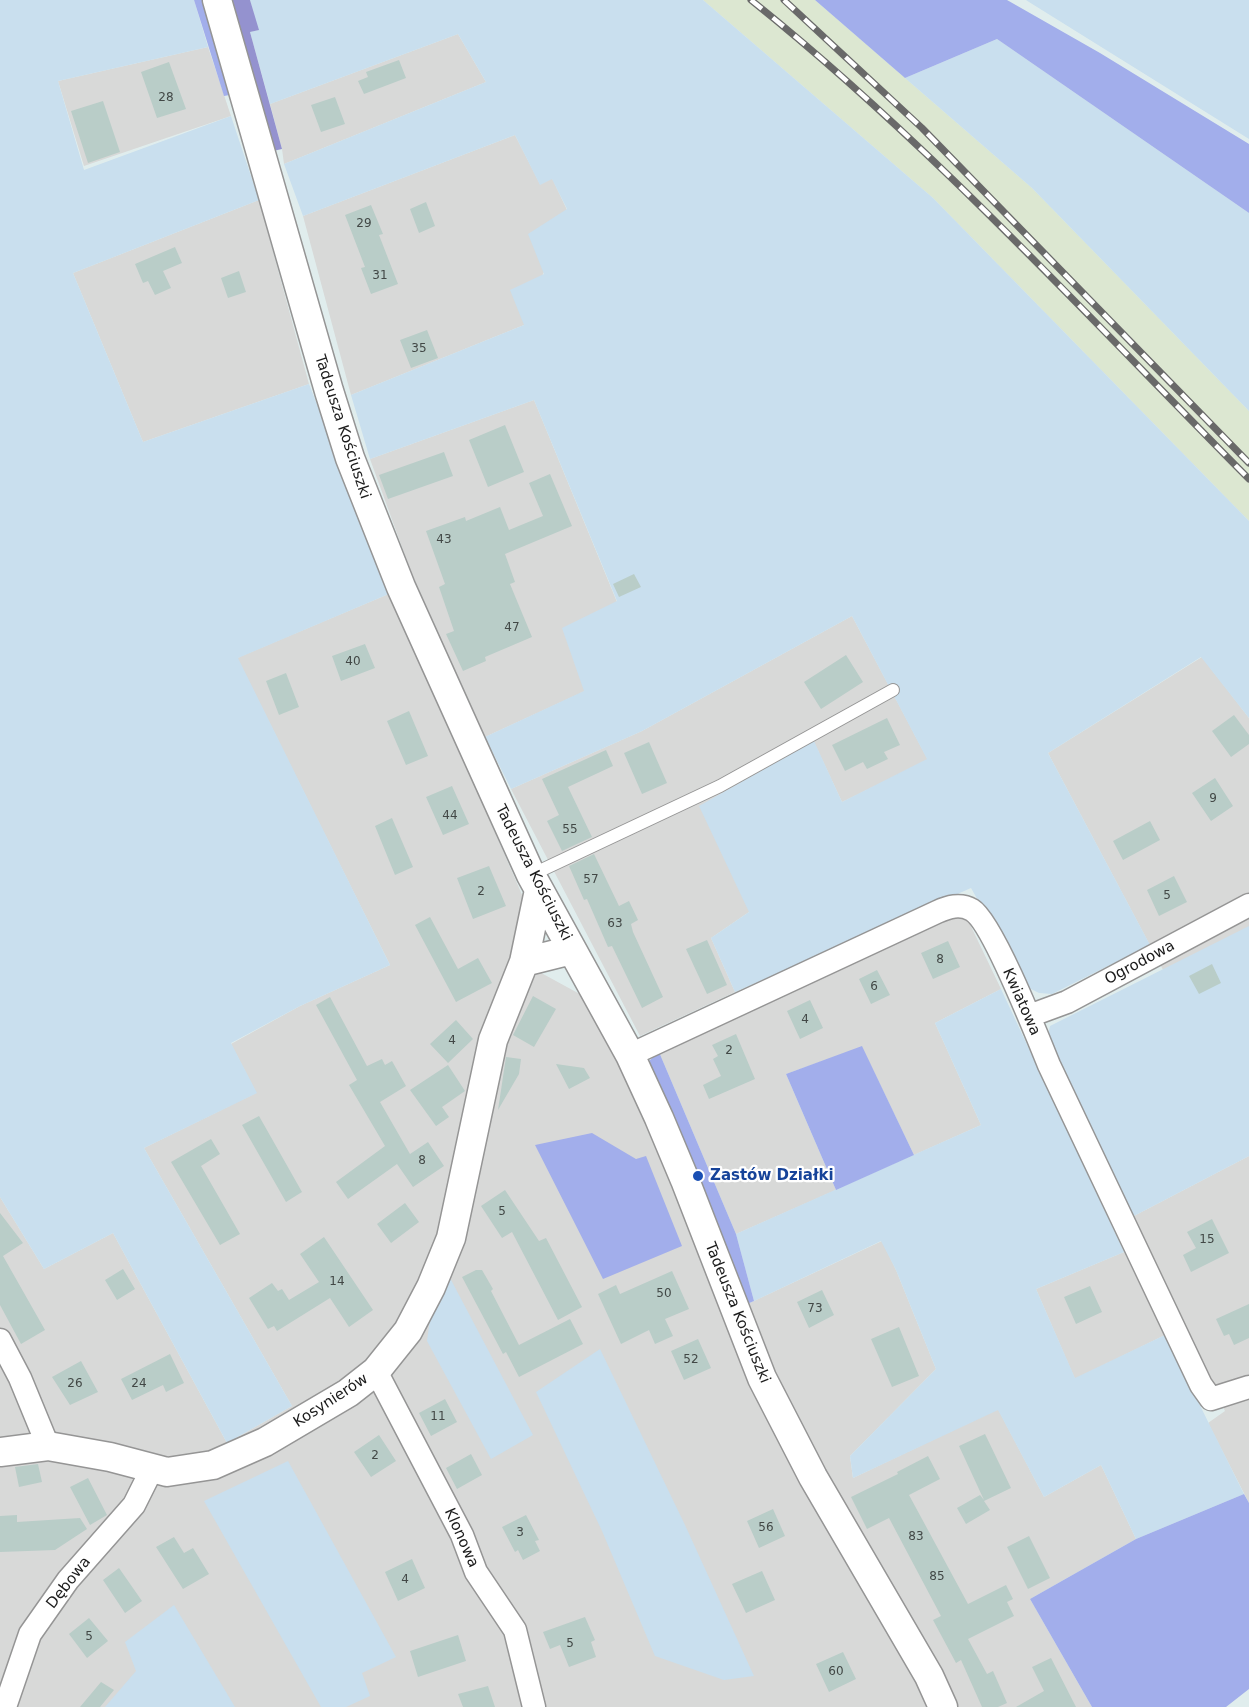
<!DOCTYPE html>
<meta charset="utf-8">
<style>
body{margin:0}
canvas{display:block;background:#e0eded}
</style>
<canvas width="1249" height="1707"></canvas>
<script>
const context = document.querySelector('canvas').getContext('2d');
context.lineJoin = 'round';
function fill(path, color) {
  context.fillStyle = color;
  context.fill(path, 'evenodd');
}
function strokePath(path, color, width, dash) {
  context.strokeStyle = color;
  context.lineWidth = width;
  context.lineCap = dash ? 'butt' : 'round';
  context.setLineDash(dash || []);
  context.stroke(path);
}
function write(font, color, halo, rows, align = 'center') {
  context.font = font + ' "DejaVu Sans",sans-serif';
  context.lineWidth = 4.5;
  context.setLineDash([]);
  context.textBaseline = 'middle';
  context.strokeStyle = halo;
  context.fillStyle = color;
  for (const [text, x, y, turn = 0] of rows) {
    context.save();
    context.translate(x, y);
    context.rotate((+turn || 0) * Math.PI / 180);
    context.textAlign = isNaN(turn) ? turn : align;
    if (halo) context.strokeText(text, 0, 0);
    context.fillText(text, 0, 0);
    context.restore();
  }
}
fill(new Path2D(`
 M458 34 486 82 284 164 282 149 270 104Z
 M208 47 231 116 84 166 58 81Z
 M515 135 540 184 552 178 567 210 524 325 351 395 303 216Z
 M259 200 309 384 143 442 73 273Z
 M534 400 617 602 585 691 485 737 411 572 370 459Z
 M391 593 523 897 534 969 587 998 644 1112 724 1315 882 1241 896 1270 936 1369 850 1456 853 1478 998 1409 1044 1497 1101 1465 1136 1539 1030 1599 1092 1707H0V1197L44 1269 113 1233 227 1443 292 1406 144 1148 256 1093 231 1044 300 1006 390 965 237 658Z
 M852 616 928 760 842 802 814 742 749 912 711 938 735 992 640 1036 511 789 642 731Z
 M1202 657 1249 718V1132L1048 753Z
 M957 915 966 916 1001 989 935 1023 981 1125 914 1155 862 1047 786 1074 836 1190 736 1234 659 1052Z
 M1249 1156V1503L1208 1423 1225 1411 1130 1218Z
 M1124 1252 1165 1335 1075 1379 1036 1289Z`), '#d8d9d8');
fill(new Path2D(`
 M703 0H815L1032 188 1249 411V521L933 198Z`), '#dce7d1');
fill(new Path2D(`
 M0 0H194L208 47 58 81 84 170 231 116 259 200 73 273 143 442 309 384 391 593 238 658 390 965 300 1006 231 1043 257 1093 144 1148 292 1406 227 1443 113 1233 44 1269 0 1197Z
 M250 0H703L933 198 1249 521V718L1201 657 1048 753 1150 945 1052 994 1039 993 1027 987 971 888 735 992 711 938 749 912 699 806 814 741 842 802 927 759 852 616 642 731 511 789 485 737 584 691 562 628 617 601 534 400 370 459 351 395 524 325 510 290 544 274 528 234 567 209 552 179 540 185 515 135 303 216 284 164 486 82 458 34 270 104 250 32 258 30Z
 M1026 0H1249V139L1029 2Z
 M997 39 1249 213V411L1032 188 905 78Z
 M1249 926V1156L1130 1218 1047 1040 1050 1026Z
 M1001 989 1124 1252 1036 1289 1075 1378 1165 1335 1244 1494 1136 1539 1101 1465 1044 1497 998 1410 853 1478 850 1456 936 1369 896 1270 881 1241 754 1301 736 1234 981 1125 935 1023Z
 M450 1278 533 1435 491 1459 427 1341 431 1312Z
 M600 1349 685 1525 754 1676 724 1680 655 1656 602 1531 536 1392Z
 M288 1461 396 1657 362 1673 370 1696 346 1707H321L204 1501Z
 M174 1605 235 1707H105L136 1671 125 1642Z`), '#c9dfee');
fill(new Path2D(`
 M194 0H211L235 94 224 96Z
 M815 0H1007L1100 53 1249 144V213L997 39 905 78Z
 M862 1046 914 1155 836 1190 786 1074Z
 M659 1052 736 1234 754 1301 747 1304 720 1233 649 1061Z
 M592 1133 636 1159 646 1156 682 1246 603 1279 535 1145Z
 M1244 1494 1249 1503V1689L1226 1707H1092L1030 1599 1136 1539Z`), '#a2aeeb');
fill(new Path2D(`
 M228 0H250L259 30 250 32 282 149 273 151Z`), '#9492cf');
fill(new Path2D(`
 M399 60 406 78 364 94 358 81 368 77 366 72Z
 M169 62 186 109 157 118 141 72Z
 M335 97 345 124 321 132 311 105Z
 M103 101 120 152 88 163 71 111Z
 M426 202 435 226 419 233 410 209Z
 M371 205 383 234 379 235 398 284 371 294 361 268 365 267 345 215Z
 M175 247 182 263 163 271 171 288 155 295 148 281 143 283 135 264Z
 M239 271 246 292 228 298 221 278Z
 M427 330 438 358 411 368 400 340Z
 M505 425 524 472 488 487 469 440Z
 M444 452 453 476 388 499 379 475Z
 M550 474 572 526 505 554 515 582 510 584 532 637 485 657 486 661 463 671 446 634 454 631 439 587 445 584 426 531 465 517 466 521 500 507 509 530 543 516 529 483Z
 M634 574 641 587 619 597 613 584Z
 M365 644 375 668 341 681 332 656Z
 M846 655 863 682 821 709 804 682Z
 M286 673 299 707 279 715 266 681Z
 M409 711 428 756 406 765 387 721Z
 M1234 715 1249 735V744L1231 757 1212 731Z
 M887 718 900 745 884 752 888 759 867 769 863 762 845 771 832 745Z
 M649 742 667 783 642 794 624 753Z
 M606 750 613 766 568 787 592 837 562 851 547 821 559 815 542 779Z
 M1215 778 1233 806 1211 821 1192 793Z
 M452 786 469 824 443 835 426 797Z
 M392 818 413 867 395 875 375 826Z
 M1150 821 1160 840 1123 860 1113 841Z
 M594 854 619 906 629 901 638 920 631 924 633 932 663 997 642 1008 612 946 608 947 587 899 584 900 569 866Z
 M489 866 506 906 473 919 457 878Z
 M1174 876 1187 902 1159 916 1147 890Z
 M430 917 458 969 478 958 492 983 456 1002 415 925Z
 M707 940 727 985 707 994 686 949Z
 M948 941 960 967 933 979 921 953Z
 M1212 964 1221 983 1199 994 1189 976Z
 M877 970 890 995 871 1004 859 979Z
 M533 996 556 1009 534 1047 513 1035Z
 M330 997 367 1066 382 1059 385 1065 392 1061 406 1086 380 1102 410 1154 428 1142 444 1166 413 1187 397 1164 348 1199 336 1182 385 1146 349 1085 357 1080 316 1005Z
 M810 1000 823 1028 800 1039 787 1011Z
 M456 1020 473 1039 448 1063 430 1044Z
 M736 1034 755 1079 709 1099 703 1085 721 1076 713 1059 718 1056 712 1045Z
 M506 1057 521 1059 519 1074 498 1110Z
 M556 1064 584 1068 590 1078 569 1089Z
 M448 1065 465 1091 442 1107 449 1117 436 1126 410 1090Z
 M259 1116 302 1192 286 1202 242 1125Z
 M211 1139 220 1154 201 1166 240 1234 220 1245 171 1162Z
 M505 1190 539 1241 546 1238 582 1307 558 1320 512 1232 502 1238 481 1206Z
 M405 1203 419 1222 391 1243 377 1224Z
 M0 1213 23 1243 3 1256 45 1330 21 1344 0 1305Z
 M1212 1219 1229 1253 1191 1272 1183 1255 1196 1248 1187 1232Z
 M324 1237 373 1310 349 1327 330 1298 277 1331 274 1326 268 1329 249 1298 272 1283 278 1291 282 1289 289 1300 319 1282 300 1254Z
 M123 1269 135 1289 117 1300 105 1280Z
 M476 1270H482L493 1289 491 1291 519 1345 570 1319 583 1344 519 1377 506 1352 503 1354 462 1277Z
 M672 1271 689 1309 665 1319 673 1336 655 1344 649 1330 621 1344 598 1294 616 1285 620 1294Z
 M1090 1286 1102 1312 1076 1324 1064 1297Z
 M822 1290 834 1315 809 1328 797 1302Z
 M1249 1304V1338L1234 1345 1229 1334 1224 1336 1216 1319Z
 M899 1327 919 1376 892 1387 871 1339Z
 M698 1339 711 1368 684 1380 671 1351Z
 M170 1354 184 1383 166 1392 163 1385 132 1400 121 1379Z
 M81 1361 98 1392 70 1405 52 1377Z
 M445 1399 457 1422 431 1436 419 1413Z
 M985 1434 1011 1488 984 1501 990 1510 966 1524 957 1508 980 1495 984 1500 959 1446Z
 M379 1435 396 1461 371 1477 354 1452Z
 M471 1454 482 1475 457 1489 446 1468Z
 M928 1456 940 1479 909 1495 968 1604 1006 1585 1013 1599 1007 1602 1014 1616 968 1639 987 1674 993 1671 1007 1703 998 1707H982L961 1660 956 1663 933 1620 941 1616 889 1518 867 1529 851 1497 898 1474 897 1472Z
 M38 1464 42 1482 19 1487 15 1467Z
 M88 1478 107 1515 90 1525 70 1487Z
 M773 1509 785 1536 759 1548 747 1521Z
 M17 1515V1522L80 1518 87 1529 55 1550 0 1552V1516Z
 M526 1515 539 1540 535 1541 540 1551 523 1560 518 1550 515 1552 502 1527Z
 M1029 1536 1050 1578 1028 1589 1007 1547Z
 M174 1537 184 1553 193 1548 209 1574 183 1589 156 1547Z
 M412 1559 425 1588 398 1601 385 1572Z
 M119 1568 142 1601 125 1613 103 1580Z
 M762 1571 775 1600 746 1613 732 1584Z
 M585 1617 595 1640 591 1642 596 1657 569 1667 560 1645 550 1649 543 1632Z
 M89 1618 108 1641 87 1658 69 1634Z
 M458 1635 466 1661 418 1677 410 1651Z
 M843 1652 856 1679 829 1692 816 1664Z
 M1051 1658 1076 1707H1016L1044 1691 1032 1667Z
 M101 1682 114 1690 100 1707H80Z
 M488 1686 495 1707H463L458 1694Z`), '#b9cdc8');
const service = new Path2D(`
 M531 875 720 786 893 690`);
const minor = new Path2D(`
 M1029 1016 1067 1002 1249 905
 M630 1055 937 912C948 907 960 903 972 910 992 922 1038 1038 1049 1065L1201 1385 1211 1399 1249 1387
 M0 1340 20 1378 48 1446
 M376 1371 462 1535 476 1572 515 1630 534 1707
 M5 1707 30 1634 68 1580 134 1505 152 1469`);
const tertiary = new Path2D(`
 M217 0 329 391 350 458 401 587 531 875 630 1055 659 1118 685 1180 762 1378 813 1477 929 1676 943 1707
 M524 962 572 950
 M0 1452 48 1446 110 1457 167 1472 213 1465 265 1442 348 1393 376 1371 408 1331 431 1287 451 1238 493 1040 524 962 539 890`);
strokePath(service, '#959595', 14);
strokePath(minor, '#959595', 25);
strokePath(tertiary, '#959595', 31);
strokePath(service, '#fff', 12);
strokePath(minor, '#fff', 22);
strokePath(tertiary, '#fff', 28);
const rail = new Path2D(`
 M751 0C931 144 1087 316 1249 479
 M784 0 922 128 1249 463`);
strokePath(rail, '#696969', 7);
strokePath(rail, '#fff', 4.5, [14]);
for (const [x, y, r, color] of [
 [698,1176,6,"#1a4fb4"]
]) {
  const dot = new Path2D();
  dot.arc(x, y, r, 0, 2 * Math.PI);
  context.fillStyle = color;
  context.fill(dot);
  strokePath(dot, '#fff', 2);
}
write('12px', '#424846', null, [
 ["28",166,98],
 ["29",364,224],
 ["31",380,276],
 ["35",419,349],
 ["43",444,540],
 ["47",512,628],
 ["40",353,662],
 ["9",1213,799],
 ["44",450,816],
 ["55",570,830],
 ["57",591,880],
 ["2",481,892],
 ["5",1167,896],
 ["63",615,924],
 ["8",940,960],
 ["6",874,987],
 ["4",805,1020],
 ["4",452,1041],
 ["2",729,1051],
 ["8",422,1161],
 ["5",502,1212],
 ["15",1207,1240],
 ["14",337,1282],
 ["50",664,1294],
 ["73",815,1309],
 ["52",691,1360],
 ["26",75,1384],
 ["24",139,1384],
 ["11",438,1417],
 ["2",375,1456],
 ["56",766,1528],
 ["3",520,1533],
 ["83",916,1537],
 ["85",937,1577],
 ["4",405,1580],
 ["5",89,1637],
 ["5",570,1644],
 ["60",836,1672]
]);
write('15px', '#1b1b1b', '#fff', [
 ["Tadeusza Kościuszki",342,427,72],
 ["Tadeusza Kościuszki",533,873,63],
 ["Ogrodowa",1140,963,-28],
 ["Kwiatowa",1021,1002,66],
 ["Tadeusza Kościuszki",737,1313,68],
 ["Kosynierów",331,1401,-33],
 ["Klonowa",461,1538,66],
 ["Dębowa",69,1583,-52]
]);
write('bold 15px', '#164399', '#fff', [
 ["Zastów Działki",710,1176]
], 'left');
</script>
